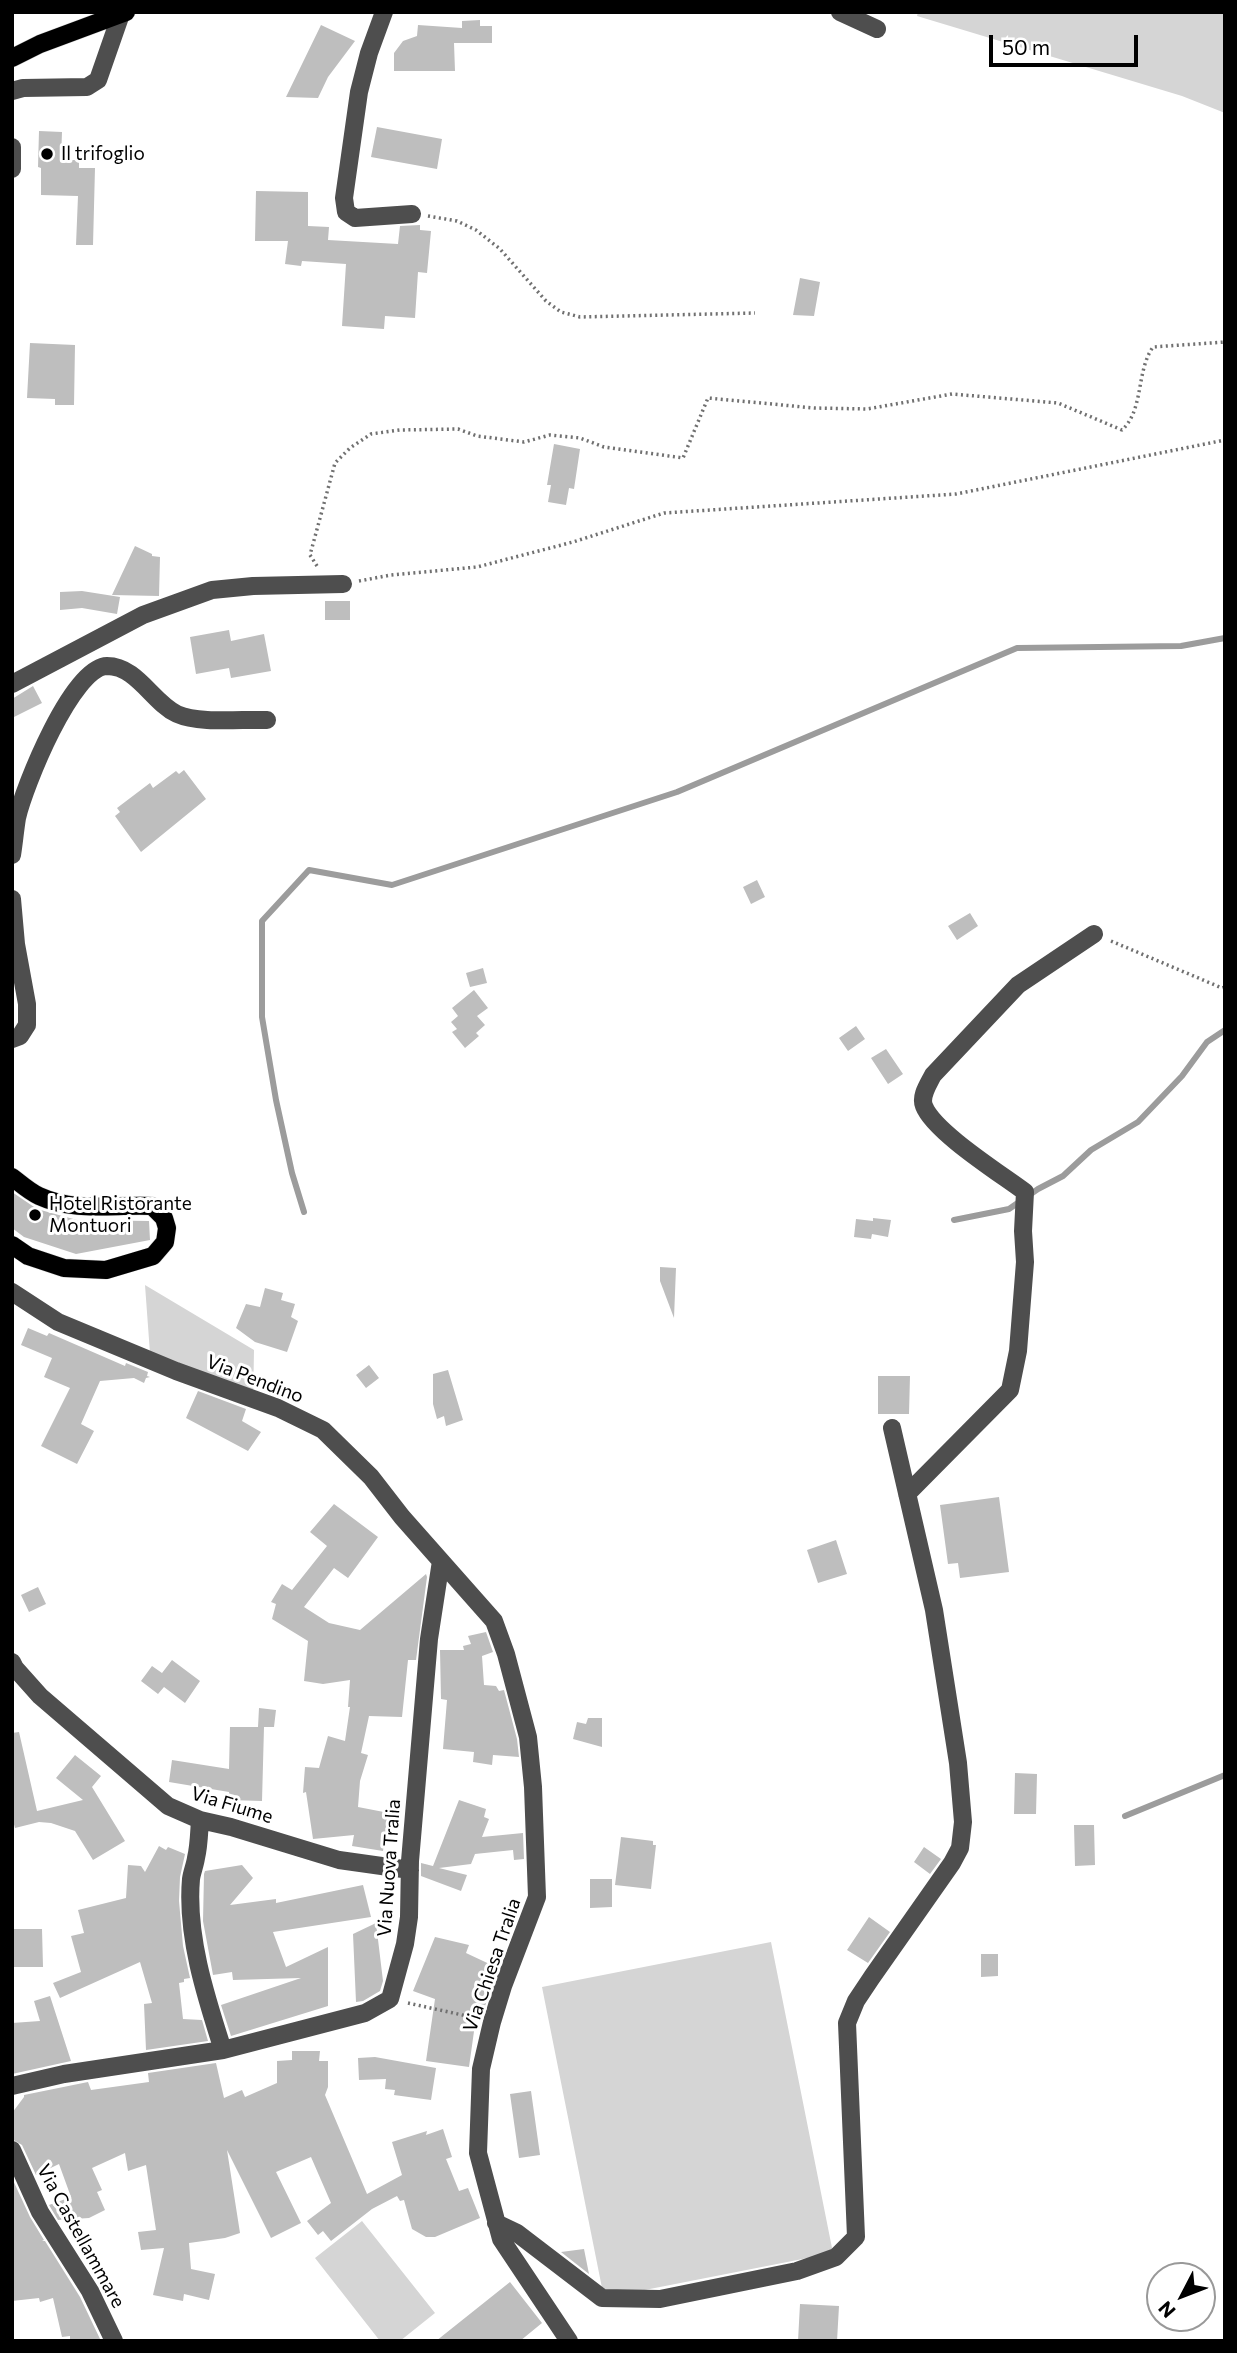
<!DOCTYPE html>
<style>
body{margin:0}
#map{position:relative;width:1237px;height:2353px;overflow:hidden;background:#fff;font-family:Commissioner,sans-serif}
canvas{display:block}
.frame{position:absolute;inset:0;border:14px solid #000;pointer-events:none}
.north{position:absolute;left:1146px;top:2262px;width:70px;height:70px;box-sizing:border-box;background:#fff;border:2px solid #999;border-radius:50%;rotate:228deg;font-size:19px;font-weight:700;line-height:28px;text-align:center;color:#000}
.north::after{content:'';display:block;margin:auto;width:24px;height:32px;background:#000;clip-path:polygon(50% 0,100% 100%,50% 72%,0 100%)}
.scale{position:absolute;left:989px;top:35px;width:149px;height:32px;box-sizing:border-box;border:4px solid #000;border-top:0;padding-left:9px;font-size:21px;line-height:24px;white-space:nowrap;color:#000;-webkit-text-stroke:5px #fff;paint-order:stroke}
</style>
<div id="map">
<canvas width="1237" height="2353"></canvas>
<div class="frame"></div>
<div class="north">N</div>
<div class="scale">50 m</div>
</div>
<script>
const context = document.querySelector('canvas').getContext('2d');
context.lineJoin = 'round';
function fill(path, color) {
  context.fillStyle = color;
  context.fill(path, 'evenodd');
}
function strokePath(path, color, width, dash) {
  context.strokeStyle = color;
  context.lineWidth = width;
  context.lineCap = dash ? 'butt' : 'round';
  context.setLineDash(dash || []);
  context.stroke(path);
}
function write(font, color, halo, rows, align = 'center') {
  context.font = font + ' Commissioner,sans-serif';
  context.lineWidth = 6;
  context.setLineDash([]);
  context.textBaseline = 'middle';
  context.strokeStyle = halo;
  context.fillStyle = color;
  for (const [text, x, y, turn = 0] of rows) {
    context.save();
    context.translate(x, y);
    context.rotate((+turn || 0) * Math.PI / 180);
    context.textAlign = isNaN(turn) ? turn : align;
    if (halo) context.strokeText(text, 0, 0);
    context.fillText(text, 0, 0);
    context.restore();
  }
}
fill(new Path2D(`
 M918 12H1225V113L1182 96 917 16Z
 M145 1285 254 1350 253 1407 151 1367Z
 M771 1942 833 2253 604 2298 542 1987Z
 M362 2221 435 2313 400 2341H380L315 2258Z`), '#d5d5d5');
strokePath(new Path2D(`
 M304 1212 292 1173 276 1100 262 1017V921L309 870 392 885 677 792 1017 648 1181 646 1225 638
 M954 1220 1009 1209 1038 1189 1063 1176 1091 1150 1138 1122 1182 1076 1207 1042 1225 1030
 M1125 1816 1225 1775`), '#9c9c9c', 6);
fill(new Path2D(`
 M480 20V26H492V43H454L455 71H394V53L403 41 417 36 418 25 462 28V21Z
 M321 25 355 41 328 77 318 98 286 97Z
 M377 127 442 139 437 169 371 157Z
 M39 131 62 132 61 160H79V168H95L93 245H76L78 196 41 195V168L38 167Z
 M256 191 308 192V226L329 227 328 240 398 244 400 226 420 225V230L431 231 427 273 418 272 415 318 385 316 384 329 342 326 346 264 302 261 301 266 285 264 288 241H255Z
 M800 278 820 282 814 316 793 315Z
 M30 343 75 345 74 405H55V399L27 398Z
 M554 444 580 449 574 489 569 488 566 505 548 502 551 485H547Z
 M135 546 152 554V556L160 557 159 596 112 595Z
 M82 591 120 597 117 614 82 608 60 610V592Z
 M325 601H350V620H325Z
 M229 630 231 641 264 634 271 671 231 678 229 668 196 674 190 637Z
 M33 686 42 703 12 718V699Z
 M184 770 206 799 141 852 115 816 120 812 117 808 150 783 153 788 176 771 179 774Z
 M757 880 765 897 751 904 743 887Z
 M970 913 978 926 957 940 948 926Z
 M483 968 487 983 470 987 466 973Z
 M474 990 488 1008 477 1016 485 1025 476 1033 479 1036 465 1048 452 1032 457 1029 451 1022 458 1016 452 1008Z
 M856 1026 865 1039 848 1051 839 1038Z
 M886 1049 903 1074 888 1084 871 1058Z
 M12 1192 37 1209 77 1220 149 1221 150 1240 76 1254 24 1237 12 1228Z
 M873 1218 891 1220 888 1237 872 1234 871 1239 854 1237 856 1219 873 1221Z
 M660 1267 676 1268 674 1318 660 1281Z
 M265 1288 283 1293 281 1300 295 1304 291 1317 298 1321 287 1352 255 1342 236 1328 246 1304 260 1307Z
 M28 1328 47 1336 49 1333 125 1366 126 1363 148 1372 147 1376 150 1377 146 1378 144 1383 134 1378 100 1381 81 1424 94 1431 77 1464 41 1446 70 1388 44 1377 52 1358 21 1345Z
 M369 1365 379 1378 366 1388 356 1375Z
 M448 1370 463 1420 446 1426 444 1416 437 1419 433 1404V1374Z
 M878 1376H910L909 1414H878Z
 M198 1391 246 1409 242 1421 261 1432 248 1451 186 1418Z
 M999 1497 1009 1572 960 1578 958 1563 948 1564 940 1505Z
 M334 1504 378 1537 348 1578 334 1568 304 1607 329 1623 360 1630 426 1574 427 1577 416 1660H408L402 1717 369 1716 361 1753 368 1755 360 1781 358 1807 389 1813 383 1851 352 1846 354 1835 313 1839 306 1792 303 1793 305 1767 319 1768 328 1736 345 1741 350 1707H348L350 1680 323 1684 304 1681 308 1641 272 1619 276 1604 271 1602 282 1584 292 1590 327 1546 310 1532Z
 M836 1540 847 1574 818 1583 807 1550Z
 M38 1587 46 1604 29 1612 21 1595Z
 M486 1632 493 1652 482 1656 484 1685 496 1686 499 1691 504 1690 517 1739 519 1757 493 1755 492 1765 473 1762 474 1752 443 1749 447 1700 441 1699 440 1650H464L463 1646 471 1644 468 1636Z
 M172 1660 200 1681 185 1703 164 1687 158 1694 141 1681 152 1666 162 1673Z
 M259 1708 276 1710 274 1727H260H264L262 1801 229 1800V1792L169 1782 172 1760 229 1769 230 1727H258Z
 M588 1718H602V1747L573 1739 577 1722 586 1724Z
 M19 1732 37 1811 83 1800 56 1778 75 1755 101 1776 92 1787 125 1841 93 1860 75 1831 51 1823 39 1822 15 1828 12 1817V1733Z
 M1015 1773 1037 1774 1036 1814H1014Z
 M459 1800 486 1809 484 1817 489 1819 482 1837 523 1833 524 1859 514 1860 513 1850 475 1854 471 1864 439 1868 467 1875 461 1891 421 1876V1863L433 1866Z
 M1074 1825H1094L1095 1865 1075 1866Z
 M621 1837 653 1841V1845H656L651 1889 615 1885Z
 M159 1846 166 1850 168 1847 185 1854 180 1877 179 1901 183 1946 190 1978 184 1979V1982L179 1983 183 2019 202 2020 208 2041 146 2050 144 2004 152 2003 140 1962 60 1998 53 1983 81 1972 71 1936 84 1933 78 1910 126 1898 128 1865 141 1866 145 1872Z
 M924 1847 941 1859 930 1874 914 1862Z
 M242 1865 253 1878 230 1905 276 1899V1903L363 1885 371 1917 273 1932 286 1967 328 1947V2006L231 2036 221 2005 301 1978 233 1980 232 1972 213 1975 203 1921 204 1874 205 1871Z
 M590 1879H612V1907L590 1908Z
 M869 1917 890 1932 868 1963 847 1950Z
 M376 1923 383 1981 380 1991 363 2001 356 2002 353 1934Z
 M12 1929H42L43 1967H12Z
 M435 1937 469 1945 466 1953 498 1968 483 2012 477 2010 469 2067 426 2061 435 1999 413 1991Z
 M981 1954H998V1976L981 1977Z
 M50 1996 71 2061 12 2074V2023L40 2021 34 2001Z
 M292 2051H320L319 2061H328V2087L325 2095 367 2194 402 2175 392 2142 427 2131 426 2135 443 2129 452 2157 446 2159 459 2191 468 2188 480 2218 435 2237H426L412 2229 404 2200 400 2201 397 2196 372 2209 331 2241 323 2231 318 2235 307 2221 331 2203 311 2157 276 2172 301 2223 271 2238 227 2150 240 2233 225 2238 189 2243 191 2269 215 2274 209 2300 184 2294 183 2301 153 2295 164 2248 141 2250 138 2232 156 2230 146 2165 128 2171 125 2153 92 2168 102 2190 97 2192 105 2210 89 2218 58 2220 49 2205 71 2197 59 2164 36 2175 22 2145 12 2139V2113L24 2097V2095L88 2082 91 2090 149 2082 148 2073 216 2063 224 2098 242 2090 245 2097 277 2083V2061L292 2060Z
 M375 2057 436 2068 431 2100 394 2095 395 2090 385 2089 386 2079 359 2080 358 2058Z
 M531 2091 540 2155 519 2158 510 2094Z
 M12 2178 30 2217 44 2240 42 2241H45L80 2297 101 2341H70V2336L62 2337 53 2298 40 2302 39 2298 12 2301Z
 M584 2249 589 2274 561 2252Z
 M510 2282 542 2323 520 2341H436Z
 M800 2304 839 2306 837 2341H798Z`), '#bebebe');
const major = new Path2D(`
 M12 58 40 44 126 12
 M12 1177C21 1184 30 1192 39 1196 76 1213 113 1204 152 1206L164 1218 167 1228 165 1242 153 1256 106 1270 64 1268 28 1256 12 1245`);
strokePath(major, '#dbdbdb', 19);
strokePath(new Path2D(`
 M428 216 457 221 476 230 500 249 546 301 561 312 580 317 755 313
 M317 566 310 555 335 463 350 448 371 434 400 430 458 429 477 436 524 442 550 435 580 438 604 447 683 458 708 398 814 408 867 409 952 394 1058 403 1122 430C1144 410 1136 371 1153 347L1225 342
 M359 581 391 575 477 567 573 542 664 513 956 494 1225 440
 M1111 941 1222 988 1225 987
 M408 2003 476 2018`), '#707070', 3.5, [2, 3.5]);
strokePath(new Path2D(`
 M384 12 369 53 359 92 344 198 346 212 355 218 412 214
 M840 12 877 29
 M12 91 23 88 87 87 98 80 121 14
 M12 147V169
 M12 684 143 615 212 590 253 586 343 584
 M12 855C14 843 15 830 17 818 24 787 72 667 107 666 137 666 152 702 177 714 199 724 242 719 267 720
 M12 899 16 944 27 1004V1025L20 1036 12 1039
 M12 1292 58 1322 176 1371 278 1408 323 1430 371 1477 402 1517 494 1621 506 1654 528 1737 533 1787 537 1897 503 1986 492 2022 481 2069 478 2153 501 2239 569 2341
 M907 1494 1010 1390 1018 1351 1025 1262 1023 1231 1025 1192C1001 1174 934 1132 924 1106 920 1096 928 1085 933 1075L1018 985 1094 934
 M12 1662 15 1668 40 1696 168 1806 200 1820 231 1827 339 1860 410 1870
 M200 1820C199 1833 199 1846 196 1858 195 1865 192 1872 191 1879 186 1936 206 1997 223 2050
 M12 2086 64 2074 223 2050 365 2013 390 1999 405 1944 409 1917 410 1861 429 1639 441 1561
 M12 2150 40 2212 90 2291 114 2341
 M496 2223 517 2233 602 2298 660 2299 797 2271 836 2257 856 2237 847 2023 856 2001 872 1977 952 1863 960 1848 963 1822 958 1763 934 1610 892 1428`), '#4e4e4e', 18);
strokePath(major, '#000', 18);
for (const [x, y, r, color] of [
 [47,154,7,"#000"],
 [35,1215,7,"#000"]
]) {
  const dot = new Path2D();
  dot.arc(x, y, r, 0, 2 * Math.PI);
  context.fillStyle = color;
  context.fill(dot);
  strokePath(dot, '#fff', 2.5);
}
write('19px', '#000', '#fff', [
 ["Il trifoglio",61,154],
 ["Hotel Ristorante",49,1204],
 ["Montuori",49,1226]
], 'left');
write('19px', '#000', '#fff', [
 ["Via Pendino",255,1379,21],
 ["Via Fiume",232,1805,17],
 ["Via Nuova Tralia",389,1868,-86],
 ["Via Chiesa Tralia",492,1965,-71],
 ["Via Castellammare",81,2236,61]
]);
</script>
